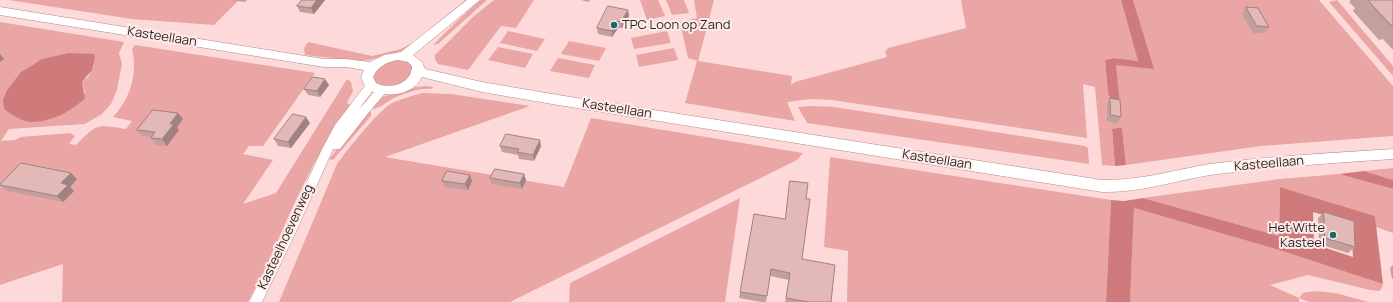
<!DOCTYPE html>
<style>
body{margin:0}
canvas{display:block;background:#fddad9}
</style>
<canvas width="1393" height="302"></canvas>
<script>
const context = document.querySelector('canvas').getContext('2d');
context.lineJoin = 'round';
function fill(path, color) {
  context.fillStyle = color;
  context.fill(path, 'evenodd');
}
function strokePath(path, color, width, dash) {
  context.strokeStyle = color;
  context.lineWidth = width;
  context.lineCap = dash ? 'butt' : 'round';
  context.setLineDash(dash || []);
  context.stroke(path);
}
function write(font, color, halo, rows, align = 'center') {
  context.font = font + ' Manrope,sans-serif';
  context.lineWidth = 4;
  context.setLineDash([]);
  context.textBaseline = 'middle';
  context.strokeStyle = halo;
  context.fillStyle = color;
  for (const [text, x, y, turn = 0] of rows) {
    context.save();
    context.translate(x, y);
    context.rotate((+turn || 0) * Math.PI / 180);
    context.textAlign = isNaN(turn) ? turn : align;
    if (halo) context.strokeText(text, 0, 0);
    context.fillText(text, 0, 0);
    context.restore();
  }
}
fill(new Path2D(`
 M9 0H239L214 25 132 19Z
 M480 0H487L438 44 433 45 457 21Z
 M494 0H534L516 28 501 26 468 70 438 64 435 59V55L474 16Z
 M640 0H658L665 16 647 20Z
 M666 0H684L689 13 672 15Z
 M694 0H714L698 61 792 76 791 85 795 82 887 57 885 52 888 48 966 28 961 0H1121L1138 61 1114 58 1105 60 1108 93 1120 104 1115 64 1153 68 1133 0H1319L1393 86V136L1261 146 1126 165 1122 128 1112 129 1115 166 1102 165 1095 87 1083 84 1087 138 832 100 810 99 787 102 795 121 685 103 697 61 688 58 680 22 697 18Z
 M1337 0 1393 66V76L1329 2Z
 M0 22 124 42 119 53 122 64 117 90 111 104 102 114 85 124 9 129 1 141 15 140 21 137 70 133 75 136 69 144 76 145C97 124 96 124 126 129L132 121 113 117C130 99 138 74 132 49L135 45 315 73 263 146H249L243 154 273 160 243 204 276 193 347 79 351 82 353 91 347 103 351 106C305 165 283 237 248 302H62L63 264 0 285ZM68 53 94 65 88 77 82 82 85 93 7 90C26 64 37 60 68 53Z
 M508 31 545 39 537 51 500 43Z
 M667 31 671 43 634 49 631 38Z
 M569 41 606 48 599 61 561 54Z
 M308 42 372 56 401 49 412 43 414 44 402 51 369 60 358 61 305 55 304 48Z
 M498 47 533 54 525 68 488 60Z
 M674 48 678 60 639 67 636 55Z
 M558 58 595 65 589 78 550 71Z
 M395 59 406 60 413 65 412 77 397 87 374 85 371 74 373 69Z
 M426 86 433 87 431 89C419 88 407 93 396 97 388 100 379 111 370 108L382 97 416 87Z
 M422 93 451 94 530 106 385 157 564 187 591 118 803 153 797 160 510 302H279L337 164C347 150 378 111 392 103 399 100 414 95 422 93Z
 M814 106 834 107 1085 146 1088 148 1089 164 807 123 798 107Z
 M367 111 371 112V116L333 160 329 159Z
 M830 157 1111 200 1106 302H847L848 251 824 247Z
 M1393 168V180L1364 171Z
 M1339 174 1393 189V233L1376 227 1375 216 1280 187 1279 236 1143 198 1280 179Z
 M740 198 725 302H569L570 283Z
 M1134 208 1279 250 1383 284 1382 288 1379 291 1370 290 1308 275 1270 285 1299 298 1303 293C1325 288 1347 296 1368 302H1309L1299 298V302H1130Z`), '#eaa5a5');
fill(new Path2D(`
 M1121 0H1133L1154 69 1116 65 1120 104 1113 103 1108 93 1105 60 1114 58 1138 61Z
 M68 53 94 54 95 57 92 70 82 82 85 98C72 111 51 122 32 122 22 122 12 115 4 109L3 100 7 90 21 72 42 59Z
 M1117 128H1122L1126 165 1115 166 1112 129Z
 M1364 171 1393 180V189L1339 174Z
 M1280 187 1375 216 1383 284 1279 250 1134 208 1130 302H1106L1111 200 1124 201 1143 198 1279 236ZM1313 212 1351 223 1353 257 1314 244Z`), '#cf7b7c');
const minor = new Path2D(`
 M371 82 375 83 376 86 359 109 378 88H386L387 91 369 112 340 149H333L294 236 262 302H249L282 236 322 149 335 125 367 83Z`);
const tertiary = new Path2D(`
 M467 0H480L413 55 422 62 425 69 482 82 558 95 1102 180C1139 181 1174 170 1210 164 1271 156 1332 153 1393 149V159C1332 163 1271 167 1210 175 1174 181 1139 193 1102 192L558 105 482 92 422 77C412 97 384 98 366 89L361 77 364 70 346 67H324L0 15V7L324 59H346L370 62 384 55 401 52ZM398 60 408 62 412 66C412 84 390 90 376 83L373 77C378 66 387 62 398 60Z`);
strokePath(minor, '#b08888', 1);
strokePath(tertiary, '#b08888', 1);
fill(minor, '#fff');
fill(tertiary, '#fff');
fill(new Path2D(`
 M231 0H247L245 2Z
 M302 0H325L314 14 300 12 297 6Z
 M581 0H590L589 2Z
 M1351 0H1393V49H1392L1383 39 1379 40 1353 11 1355 8 1349 2Z
 M1246 7 1269 27 1264 33H1253L1242 14Z
 M629 16 622 28H618L612 37 598 34 597 28Z
 M325 79 329 85 320 97 308 95 304 89Z
 M1110 98 1121 117 1117 124 1107 121V105Z
 M183 119 177 127 179 130 167 146 156 145 151 138 152 137 142 136 137 130Z
 M310 123 291 148 278 146 274 139Z
 M500 146H541L534 161 519 159 518 155 502 152Z
 M71 173 77 179 70 187 74 191 63 202 7 191 0 185Z
 M524 174 526 180 522 189 492 184 490 178Z
 M442 181H472L468 190 445 187Z
 M806 199 802 259 831 302H785L789 280 770 276 766 302H761L739 298 740 292 785 219Z
 M1324 212 1355 247 1348 253 1319 244 1318 218Z
 M1393 265V279H1392L1390 268Z`), '#c39f9e');
fill(new Path2D(`
 M317 0H325L314 14 311 8Z
 M628 10 629 16 622 28 621 22Z
 M617 21 618 28 612 37V31Z
 M0 54 4 59 0 62Z
 M325 79 329 85 320 97 317 91Z
 M178 113 183 119 177 127 179 130 167 146 162 139 170 124Z
 M306 117 310 123 291 148 288 142Z
 M540 140 541 146 534 161 533 155Z
 M71 173 77 179 70 187 74 191 63 202 57 196 61 183Z
 M524 174 526 180 522 189 520 183Z
 M470 175 472 181 468 190 465 184Z`), '#9f8281');
const building = new Path2D(`
 M302 0H317L311 8 297 6Z
 M1368 0H1392L1393 1V25H1391Z
 M608 6 628 10 621 22 617 21 612 31 597 28Z
 M1246 7 1258 8 1269 27 1257 26Z
 M313 77 325 79 317 91 304 89Z
 M1110 98 1120 100 1121 117 1111 115Z
 M153 110 178 113 170 124H174L162 139 151 138 155 132 137 130Z
 M293 114 306 117 288 142 274 139Z
 M506 134 540 140 533 155 517 152 519 149 500 146Z
 M21 163 71 173 61 183 68 185 57 196 0 185Z
 M495 169 524 174 520 183 490 178Z
 M447 171 470 175 465 184 442 181Z
 M790 181 808 183 806 199H810L802 259 835 265 831 302H808L786 298 790 273 771 269 767 296 740 292 754 214 785 219Z
 M1324 212 1354 221 1355 247 1325 238Z`);
fill(building, '#e3b9b8');
strokePath(building, '#9f8281', 1);
for (const [x, y, r, color] of [
 [614,25,4,"#19676b"],
 [1333,235,4,"#19676b"]
]) {
  const dot = new Path2D();
  dot.arc(x, y, r, 0, 2 * Math.PI);
  context.fillStyle = color;
  context.fill(dot);
  strokePath(dot, '#feeceb', 1.5);
}
write('13px', '#2d1e1e', '#feeceb', [
 ["TPC Loon op Zand",622,25],
 ["Het Witte",1325,228,"right"],
 ["Kasteel",1325,243,"right"]
], 'left');
write('13px', '#2d1e1e', '#feeceb', [
 ["Kasteellaan",162,37,9],
 ["Kasteellaan",617,109,9],
 ["Kasteellaan",937,160,9],
 ["Kasteellaan",1269,164,-5],
 ["Kasteelhoevenweg",286,237,-65]
]);
</script>
